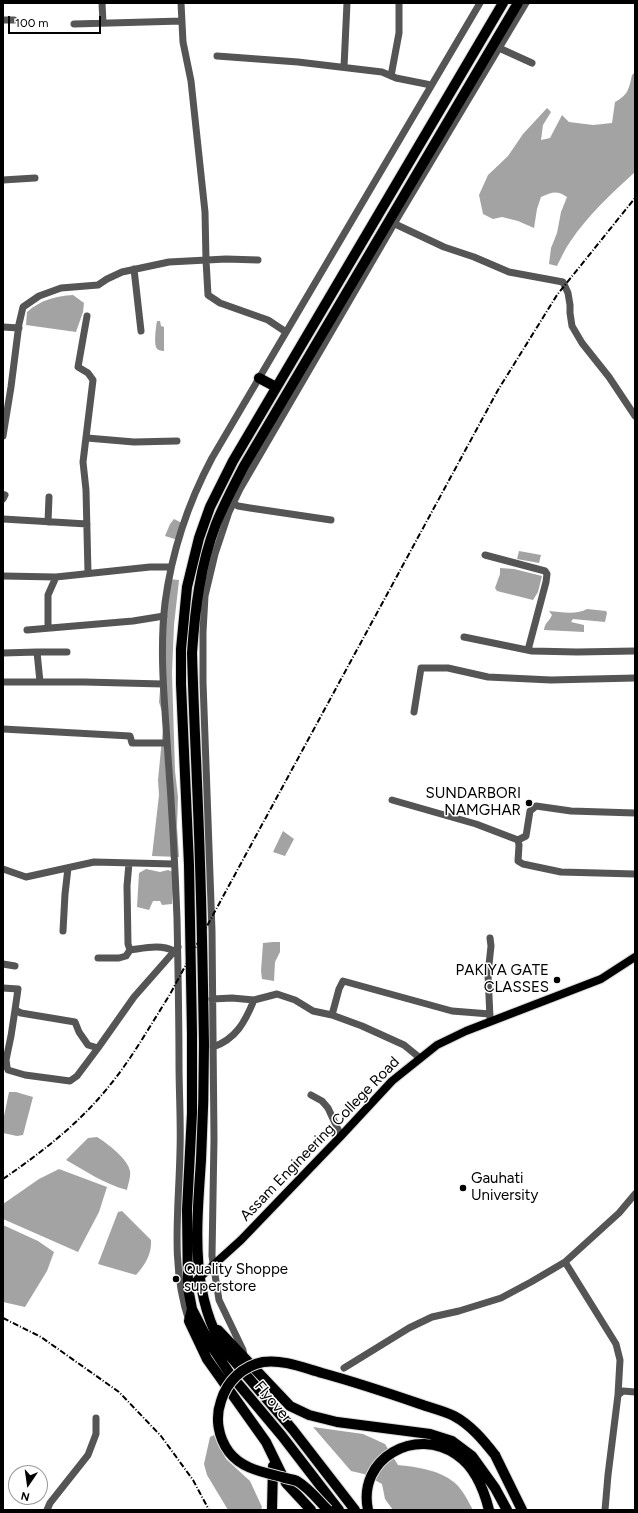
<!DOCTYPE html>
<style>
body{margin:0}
#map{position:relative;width:638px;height:1513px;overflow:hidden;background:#fff;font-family:Figtree,sans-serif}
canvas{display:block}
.frame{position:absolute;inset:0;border:4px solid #000;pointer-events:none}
.north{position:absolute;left:8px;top:1465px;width:40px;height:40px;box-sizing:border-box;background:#fff;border:1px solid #999;border-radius:50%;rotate:193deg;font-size:11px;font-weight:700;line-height:16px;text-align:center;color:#000}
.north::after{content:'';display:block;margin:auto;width:14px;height:18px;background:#000;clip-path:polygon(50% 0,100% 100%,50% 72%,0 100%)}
.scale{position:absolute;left:8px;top:16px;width:93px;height:18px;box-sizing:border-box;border:2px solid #000;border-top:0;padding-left:5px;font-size:12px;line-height:14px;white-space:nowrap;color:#000;-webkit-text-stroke:3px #fff;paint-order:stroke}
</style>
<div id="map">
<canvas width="638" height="1513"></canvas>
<div class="frame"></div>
<div class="north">N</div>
<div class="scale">100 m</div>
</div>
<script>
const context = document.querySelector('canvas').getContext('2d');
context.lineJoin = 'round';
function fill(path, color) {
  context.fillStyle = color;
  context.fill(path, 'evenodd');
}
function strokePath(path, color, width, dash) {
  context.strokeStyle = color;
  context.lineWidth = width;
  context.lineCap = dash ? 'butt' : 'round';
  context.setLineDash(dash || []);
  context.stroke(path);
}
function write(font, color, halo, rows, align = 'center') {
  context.font = font + ' Figtree,sans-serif';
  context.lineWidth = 3;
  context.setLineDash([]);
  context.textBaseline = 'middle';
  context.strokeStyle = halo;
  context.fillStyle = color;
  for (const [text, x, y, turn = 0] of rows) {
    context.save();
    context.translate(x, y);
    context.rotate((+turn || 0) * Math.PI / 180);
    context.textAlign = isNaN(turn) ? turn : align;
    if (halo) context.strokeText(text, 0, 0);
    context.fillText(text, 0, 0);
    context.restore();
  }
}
fill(new Path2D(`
 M635 72V172C612 193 588 215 570 242 565 249 561 258 557 266L549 264 551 248 557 233 561 212 567 197C557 190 552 192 541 197L537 209 534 228 518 221 502 217 493 219 483 214 479 195 488 175 508 156 523 134 547 108 551 112 543 125 541 140 550 138 562 115 569 122 593 125 612 123 615 102C628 95 629 89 632 75Z
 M73 295 84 303 83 312 76 332 26 325 27 312C41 300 55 296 73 295Z
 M157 321H160L161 326 164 327V351C161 351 157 350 156 347 154 342 156 326 157 321Z
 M174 519 186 525 178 540 165 536 170 524Z
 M519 551 541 555 539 563 517 559Z
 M500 568 514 569 542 576 538 592 533 600 497 591 495 588 500 574Z
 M168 579 179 580 174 625 172 673 175 771 178 797 177 827 179 857 152 856 159 795 158 780 164 718 159 702 165 632Z
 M587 609 606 611 607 613 605 622 573 619 571 622 584 625V632L544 630C545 622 549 622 552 615L549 611C561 612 577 615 587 609Z
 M283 831 294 839 285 856 273 852Z
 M146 869 160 872 168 870 174 872 172 904 162 905 160 901H153L149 910 137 907 139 873Z
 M273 942H280V952L275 962 274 981 262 979 261 971 263 943Z
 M9 1092H16L33 1097 23 1135 17 1136 3 1133V1121Z
 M97 1137C107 1143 128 1159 130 1171 131 1177 128 1184 127 1190 104 1184 86 1171 66 1160L88 1138Z
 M59 1169 107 1187 99 1212 78 1252 3 1219V1204L39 1179Z
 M122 1211 151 1240C152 1254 145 1265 136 1275L98 1264 118 1212Z
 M3 1225 38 1241 54 1252 47 1271 25 1307 3 1302Z
 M313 1427 363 1434 385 1444 398 1465C417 1467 440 1470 455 1483 463 1490 468 1501 473 1510H393L385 1499 382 1484 364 1474 351 1471Z
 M214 1435 226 1459 250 1481 262 1507 261 1510H228L207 1475 204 1464 210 1437Z`), '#a3a3a3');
const major = new Path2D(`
 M188 1288 241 1240 341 1136 392 1081 437 1045 466 1031 601 979 635 957`);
const highway = new Path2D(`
 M259 378 276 387
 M192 1309 210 1344 230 1374 282 1436 339 1510
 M218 1330 290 1406 309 1415 337 1422 430 1434 452 1441 472 1456 495 1488 507 1510
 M495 1455 522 1510
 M272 1510 273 1466
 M311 1510 286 1483 266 1442 207 1359 189 1321 192 1309 188 1288 187 1210 192 1113V1034L189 865 181 684V649L187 587 199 538 210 507 233 461 503 3
 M355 1510 293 1430 224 1349C189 1292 197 1223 201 1160 203 1121 204 1082 204 1044 203 984 202 924 200 864 198 794 194 724 192 653 195 609 200 566 216 524 224 504 234 485 244 466L518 3
 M368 1510C357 1458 416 1426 457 1455 475 1467 484 1490 489 1510`);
strokePath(major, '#dbdbdb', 10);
strokePath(highway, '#dbdbdb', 12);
strokePath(new Path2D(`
 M102 3 103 23
 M181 3 183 42 191 81 205 212 206 260 208 295 220 303 268 320 286 332
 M3 20H14
 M74 24 182 21
 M499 48 532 63
 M217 56 298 62 382 72 396 78 431 85
 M344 67 347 3
 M391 76 399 33V3
 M3 180 35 178
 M395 224 444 247 474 257 509 272 563 282 568 293 570 305V313L572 326 582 343 609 377 635 416
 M134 269 141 331
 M87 316 78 367 88 373 93 380 83 462 86 490 88 573
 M3 327 19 328
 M3 436 11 387 19 324 23 307 39 296 61 288 98 285 107 279 122 272 169 262 226 259 258 260
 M87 438 134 442 177 441
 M3 499 5 495
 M233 503 238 506 250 508 331 520
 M3 519 87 524
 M48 522 49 497
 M485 555 545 571 547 574 546 582 528 650
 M3 576 56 577
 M48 628V595L56 577 150 567H171
 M27 630 133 621 164 616
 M464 637 532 651 577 652 635 651
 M37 652H67
 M3 653 37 652 40 682
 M3 682H84L163 684
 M414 712 421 668H448L488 677 551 680 635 678
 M3 729 130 736 132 743H167
 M392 800 476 824 518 840 519 845 518 861 523 864 561 872 635 874
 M518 840 526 836 530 811 536 806 571 811 635 813
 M129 863 127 886 128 944 130 950
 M3 869 26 877 94 862 174 864
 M63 931 65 894 68 868
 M98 958H119L126 956 130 950C145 948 161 944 174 951
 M3 964 15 966
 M3 988 18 989 15 1010 21 1013 75 1022 79 1032 88 1045 98 1048 134 997 178 947
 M212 999 232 998 254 1000 277 994 295 1000 313 1011 332 1015
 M15 1010 11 1036 6 1060 7 1067 8 1070 25 1075 70 1081 77 1076 98 1048
 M490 1018 488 974 491 946 490 938
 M213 1047C236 1039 245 1022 254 1000
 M420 1058 404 1045 362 1026 332 1015 339 989 343 981 452 1011 490 1014
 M311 1095 322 1101 328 1108 341 1136
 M565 1262 616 1344 620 1360 618 1395
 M189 1321C170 1266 179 1208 180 1151 181 1122 179 1092 179 1063 179 1015 178 967 177 918 175 865 172 810 168 756 165 705 159 654 165 603 172 550 187 505 212 458L480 3
 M244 1356 243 1350 219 1300 212 1256 214 1139 212 931 203 682V632L205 596 215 554 229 512 240 489 398 217 526 3
 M344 1368 409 1328 432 1317 459 1311 501 1298 531 1282 565 1262 619 1213 635 1194
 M47 1510 50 1503 88 1455 96 1434V1418
 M605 1510 608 1475 618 1395 623 1391 635 1392`), '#555', 7);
strokePath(major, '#000', 8);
strokePath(highway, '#000', 10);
strokePath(new Path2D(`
 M3 1179C42 1152 80 1123 110 1085 132 1058 150 1026 169 996L498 390 557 295 635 198
 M3 1318 41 1337 119 1392 161 1436 193 1480 209 1510`), '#000', 2, [6, 2, 1, 2]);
const highwayBridge = new Path2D(`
 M328 1510C318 1500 309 1488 297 1481 292 1479 287 1479 282 1477 263 1472 242 1469 229 1452 218 1437 215 1418 221 1401 227 1381 243 1366 263 1362 283 1359 304 1368 322 1373 355 1382 388 1393 420 1404 431 1408 444 1411 454 1416 471 1425 484 1441 495 1455`);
strokePath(highwayBridge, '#dbdbdb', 12, []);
strokePath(highwayBridge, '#000', 10);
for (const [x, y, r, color] of [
 [529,803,4,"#000"],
 [557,980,4,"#000"],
 [463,1188,4,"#000"],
 [176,1279,4,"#000"]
]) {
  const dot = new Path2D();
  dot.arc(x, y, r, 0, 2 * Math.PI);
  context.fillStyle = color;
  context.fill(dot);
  strokePath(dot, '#fff', 1.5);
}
write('15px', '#000', '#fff', [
 ["SUNDARBORI",521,794],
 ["NAMGHAR",521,811],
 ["PAKIYA GATE",549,971],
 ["CLASSES",549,988],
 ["Gauhati",471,1179,"left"],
 ["University",471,1196,"left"],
 ["Quality Shoppe",184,1270,"left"],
 ["superstore",184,1287,"left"]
], 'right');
write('15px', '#000', '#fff', [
 ["Assam Engineering College Road",320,1139,-46],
 ["Flyover",273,1402,50]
]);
</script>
